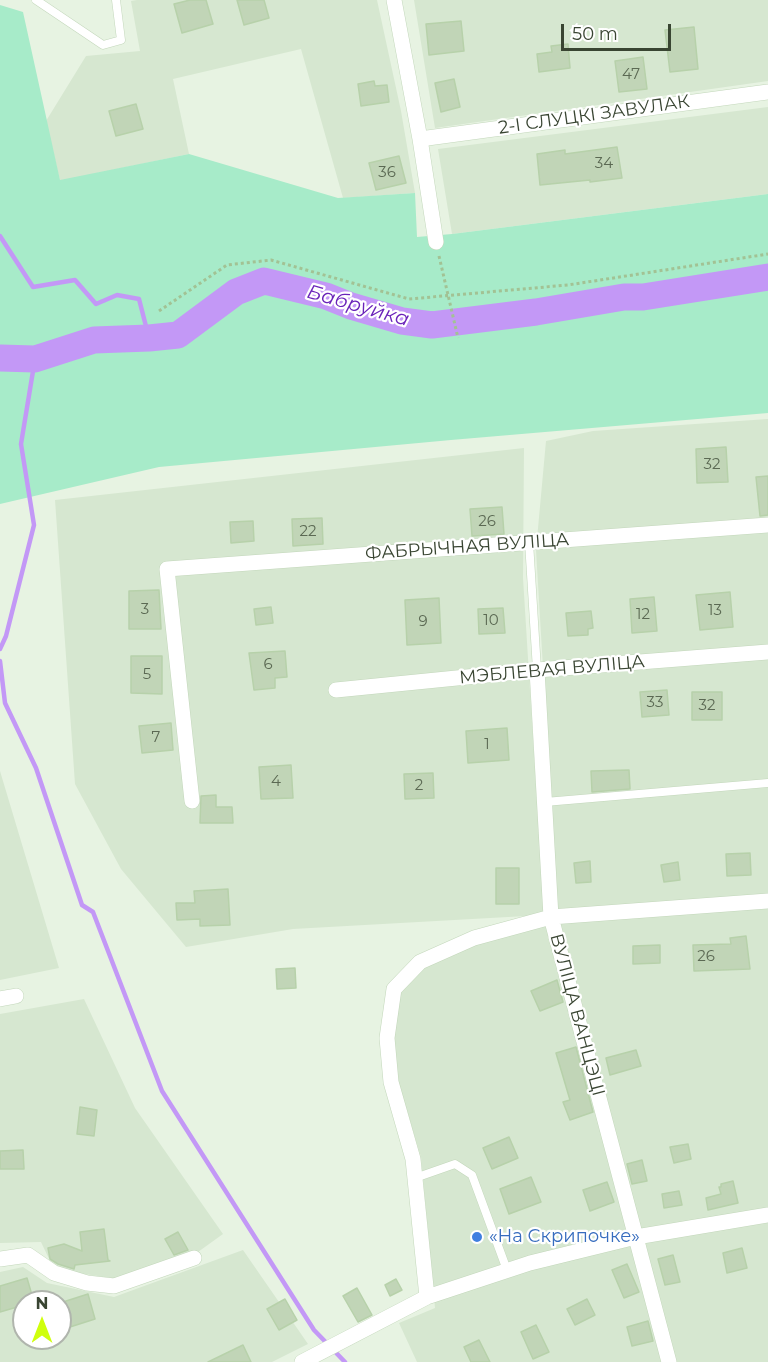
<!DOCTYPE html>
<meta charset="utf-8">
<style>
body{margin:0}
#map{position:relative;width:768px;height:1362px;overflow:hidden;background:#e7f3e2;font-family:Montserrat,sans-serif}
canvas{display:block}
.north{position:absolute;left:12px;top:1290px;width:60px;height:60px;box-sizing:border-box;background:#fff;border:2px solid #b0b5ad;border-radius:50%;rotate:0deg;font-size:16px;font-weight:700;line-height:24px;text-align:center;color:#394532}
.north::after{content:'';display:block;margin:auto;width:21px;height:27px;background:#cfff0d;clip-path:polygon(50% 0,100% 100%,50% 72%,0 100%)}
.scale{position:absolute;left:561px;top:24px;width:110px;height:27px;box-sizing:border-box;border:3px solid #394532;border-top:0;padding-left:8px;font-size:18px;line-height:21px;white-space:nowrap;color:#394532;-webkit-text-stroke:4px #fff;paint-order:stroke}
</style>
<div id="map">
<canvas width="768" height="1362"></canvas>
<div class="north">N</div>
<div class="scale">50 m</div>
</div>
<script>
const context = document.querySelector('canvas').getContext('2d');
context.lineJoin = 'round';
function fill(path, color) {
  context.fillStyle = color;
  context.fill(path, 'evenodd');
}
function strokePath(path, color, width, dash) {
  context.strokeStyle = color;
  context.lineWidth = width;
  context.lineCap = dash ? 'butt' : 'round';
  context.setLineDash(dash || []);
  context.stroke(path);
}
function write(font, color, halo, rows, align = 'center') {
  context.font = font + ' Montserrat,sans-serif';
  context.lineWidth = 4.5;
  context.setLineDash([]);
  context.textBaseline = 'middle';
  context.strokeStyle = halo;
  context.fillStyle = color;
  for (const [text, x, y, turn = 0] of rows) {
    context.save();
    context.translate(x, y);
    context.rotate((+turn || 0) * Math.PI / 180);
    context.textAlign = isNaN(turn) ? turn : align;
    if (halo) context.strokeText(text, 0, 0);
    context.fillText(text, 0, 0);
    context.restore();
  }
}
fill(new Path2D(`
 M137 0H377L401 111 415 193 343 198 301 49 173 79 189 154 60 181 46 121 86 56 140 51 131 1Z
 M414 0H768V81L435 128Z
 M768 107V194L452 234 438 149Z
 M768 419V1362H417L399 1323 435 1308 421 1157 398 1081 391 1036 398 990 423 966 474 943 558 921 536 550 546 441 593 431Z
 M524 448 523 578 544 915 293 929 186 947 121 869 75 784 55 500Z
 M0 771 59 968 0 980Z
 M84 999 135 1108 223 1234 191 1257 124 1280 65 1271 51 1263 41 1242 0 1243V1014Z
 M243 1250 308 1344 272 1362H0V1272L23 1267 47 1283 114 1297ZM24 1302H60V1338H24Z`), '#d6e7d0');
fill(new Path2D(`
 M0 5 23 12 60 180 189 154 338 198 415 193 417 237 452 234 768 194V413L451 440 159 467 0 504Z`), '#a7ebc9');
strokePath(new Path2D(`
 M0 236 33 287 75 280 96 304 117 295 139 299 149 338
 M0 649 6 636 34 525 21 444 35 359
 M0 661 5 703 36 768 82 905 93 912 162 1091 314 1330 345 1362`), '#c398f6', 4.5);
strokePath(new Path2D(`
 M0 358 35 359 94 340 149 338 178 335 236 292 264 281 326 296 351 306 402 321 432 325 536 312 624 297H643L768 277`), '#c398f6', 27);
const building = new Path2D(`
 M190 0H206L213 24 182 33 174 4Z
 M237 0H264L269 18 244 25Z
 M461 21 464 51 429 55 426 24Z
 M694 27 698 69 670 72 665 30Z
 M568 44 570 68 539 72 537 54 552 52 551 46Z
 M643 57 647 89 619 92 615 61Z
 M454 79 460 107 441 112 435 83Z
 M374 81 375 86 387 85 389 102 361 106 358 84Z
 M136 104 143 129 116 136 109 111Z
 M617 147 622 178 590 182V180L540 185 537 154 565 150V154Z
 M399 156 406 183 376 190 369 163Z
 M726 447 728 482 697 483 696 449Z
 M768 476V515L760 516 756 477Z
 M502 507 504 534 472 536 470 509Z
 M322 518 323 544 293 546 292 519Z
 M253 521 254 541 231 543 230 522Z
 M159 590 161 629H129V591Z
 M730 592 733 627 700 630 696 595Z
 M654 597 657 631 632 633 630 599Z
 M439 598 441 643 407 645 405 600Z
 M271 607 273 623 256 625 254 609Z
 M503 608 505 633 479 634 478 609Z
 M591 611 593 628 588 629V635L568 636 566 613Z
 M285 651 287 677 275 678V688L254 690 249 653Z
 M131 656H162V694L131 693Z
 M667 690 669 715 642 717 640 692Z
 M692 692H722V720H692Z
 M171 723 173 750 142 753 139 726Z
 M507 728 509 760 468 763 466 731Z
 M291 765 293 798 261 799 259 767Z
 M629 770 630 789 592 792 591 771Z
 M433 773 434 798 405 799 404 774Z
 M216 795V807H232L233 823H200L201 796Z
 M750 853 751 875 727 876 726 854Z
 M590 861 591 882 576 883 574 863Z
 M678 862 680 880 664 882 661 865Z
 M496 868H519V904H496Z
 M228 889 230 925 200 926V919L177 920 176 903H195L194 891Z
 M746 936 750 969 694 971 693 945 731 944 730 938Z
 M660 945V963L633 964V946Z
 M295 968 296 988 277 989 276 969Z
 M557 980 563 1002 540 1011 531 991Z
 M576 1047 593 1112 570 1120 563 1102 570 1100 556 1053Z
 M636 1050 641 1066 610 1075 606 1058Z
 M80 1107 97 1110 94 1136 77 1134Z
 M509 1137 518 1158 492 1169 483 1148Z
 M688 1144 691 1159 674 1163 670 1147Z
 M23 1150 24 1169H0V1151Z
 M642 1160 647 1181 632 1184 627 1164Z
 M531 1177 541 1202 509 1214 500 1189Z
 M733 1181 738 1203 708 1210 706 1198 721 1194 719 1187H721V1184Z
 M607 1182 614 1202 590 1211 583 1190Z
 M679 1191 682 1205 664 1208 662 1194Z
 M104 1229 108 1260 110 1261 75 1265 74 1269 58 1264 50 1259 48 1248 64 1244 82 1251 80 1232Z
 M178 1232 188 1250 174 1255 165 1239Z
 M742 1248 747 1268 727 1273 723 1253Z
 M673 1255 680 1282 665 1285 658 1259Z
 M627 1264 639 1292 624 1298 612 1270Z
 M27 1278 34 1302H24V1305L0 1312V1286Z
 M396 1279 402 1290 390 1296 385 1285Z
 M357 1288 372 1315 358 1322 343 1296Z
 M88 1294 95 1319 70 1327 63 1302Z
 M285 1299 297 1320 279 1330 267 1309Z
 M587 1299 595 1315 575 1325 567 1309Z
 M648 1321 653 1341 632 1346 627 1327Z
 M536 1325 549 1352 533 1359 521 1332Z
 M479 1340 490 1362H471L464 1347Z
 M243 1345 251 1362H208Z`);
fill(building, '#c1d5b7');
strokePath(building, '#b7d1aa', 1.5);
const lane = new Path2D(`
 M36 0 103 45 121 40 116 0
 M529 542 537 670
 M545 802 768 783
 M415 1178 455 1164 472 1175 507 1270`);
const street = new Path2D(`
 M394 0 420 139 436 242
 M420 139 768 92
 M537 670 551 917 669 1362
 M336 690 537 670 768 652
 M192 801 167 569 768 525
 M0 999 16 996
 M0 1259 28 1255 54 1273 87 1283 114 1286 194 1258
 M427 1297 413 1159 391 1082 387 1038 394 989 420 962 474 938 551 917 768 901
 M302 1362 427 1297 530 1263 636 1237 768 1215`);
strokePath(lane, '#c3d7bb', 9);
strokePath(street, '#c3d7bb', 16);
strokePath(new Path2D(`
 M439 256 458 338
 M159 311 227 265 271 260 409 299 568 285 768 254`), '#a2c294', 3, [3, 3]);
strokePath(lane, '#fff', 8);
strokePath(street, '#fff', 15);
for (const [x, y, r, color] of [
 [477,1237,6,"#3f7fe0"]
]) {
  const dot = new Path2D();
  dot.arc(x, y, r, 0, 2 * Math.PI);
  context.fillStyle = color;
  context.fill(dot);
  strokePath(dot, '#fff', 2);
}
write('15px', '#5b6953', null, [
 ["47",631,75],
 ["34",604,164],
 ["36",387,173],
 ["32",712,465],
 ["26",487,522],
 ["22",308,532],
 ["3",145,610],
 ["13",715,611],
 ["12",643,615],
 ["10",491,621],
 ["9",423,622],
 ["6",268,665],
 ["5",147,675],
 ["33",655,703],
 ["32",707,706],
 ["7",156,738],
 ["1",487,745],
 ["4",276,782],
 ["2",419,786],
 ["26",706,957]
]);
write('18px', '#394532', '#fff', [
 ["2-І СЛУЦКІ ЗАВУЛАК",594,115,-8],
 ["ФАБРЫЧНАЯ ВУЛІЦА",467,547,-4],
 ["МЭБЛЕВАЯ ВУЛІЦА",552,670,-5],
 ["ВУЛІЦА ВАНЦЭЦІ",577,1015,75]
]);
write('18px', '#366cbe', '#fff', [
 ["«На Скрипочке»",489,1237]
], 'left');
write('italic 20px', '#6a23b9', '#fff', [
 ["Бабруйка",358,306,16]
]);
</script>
